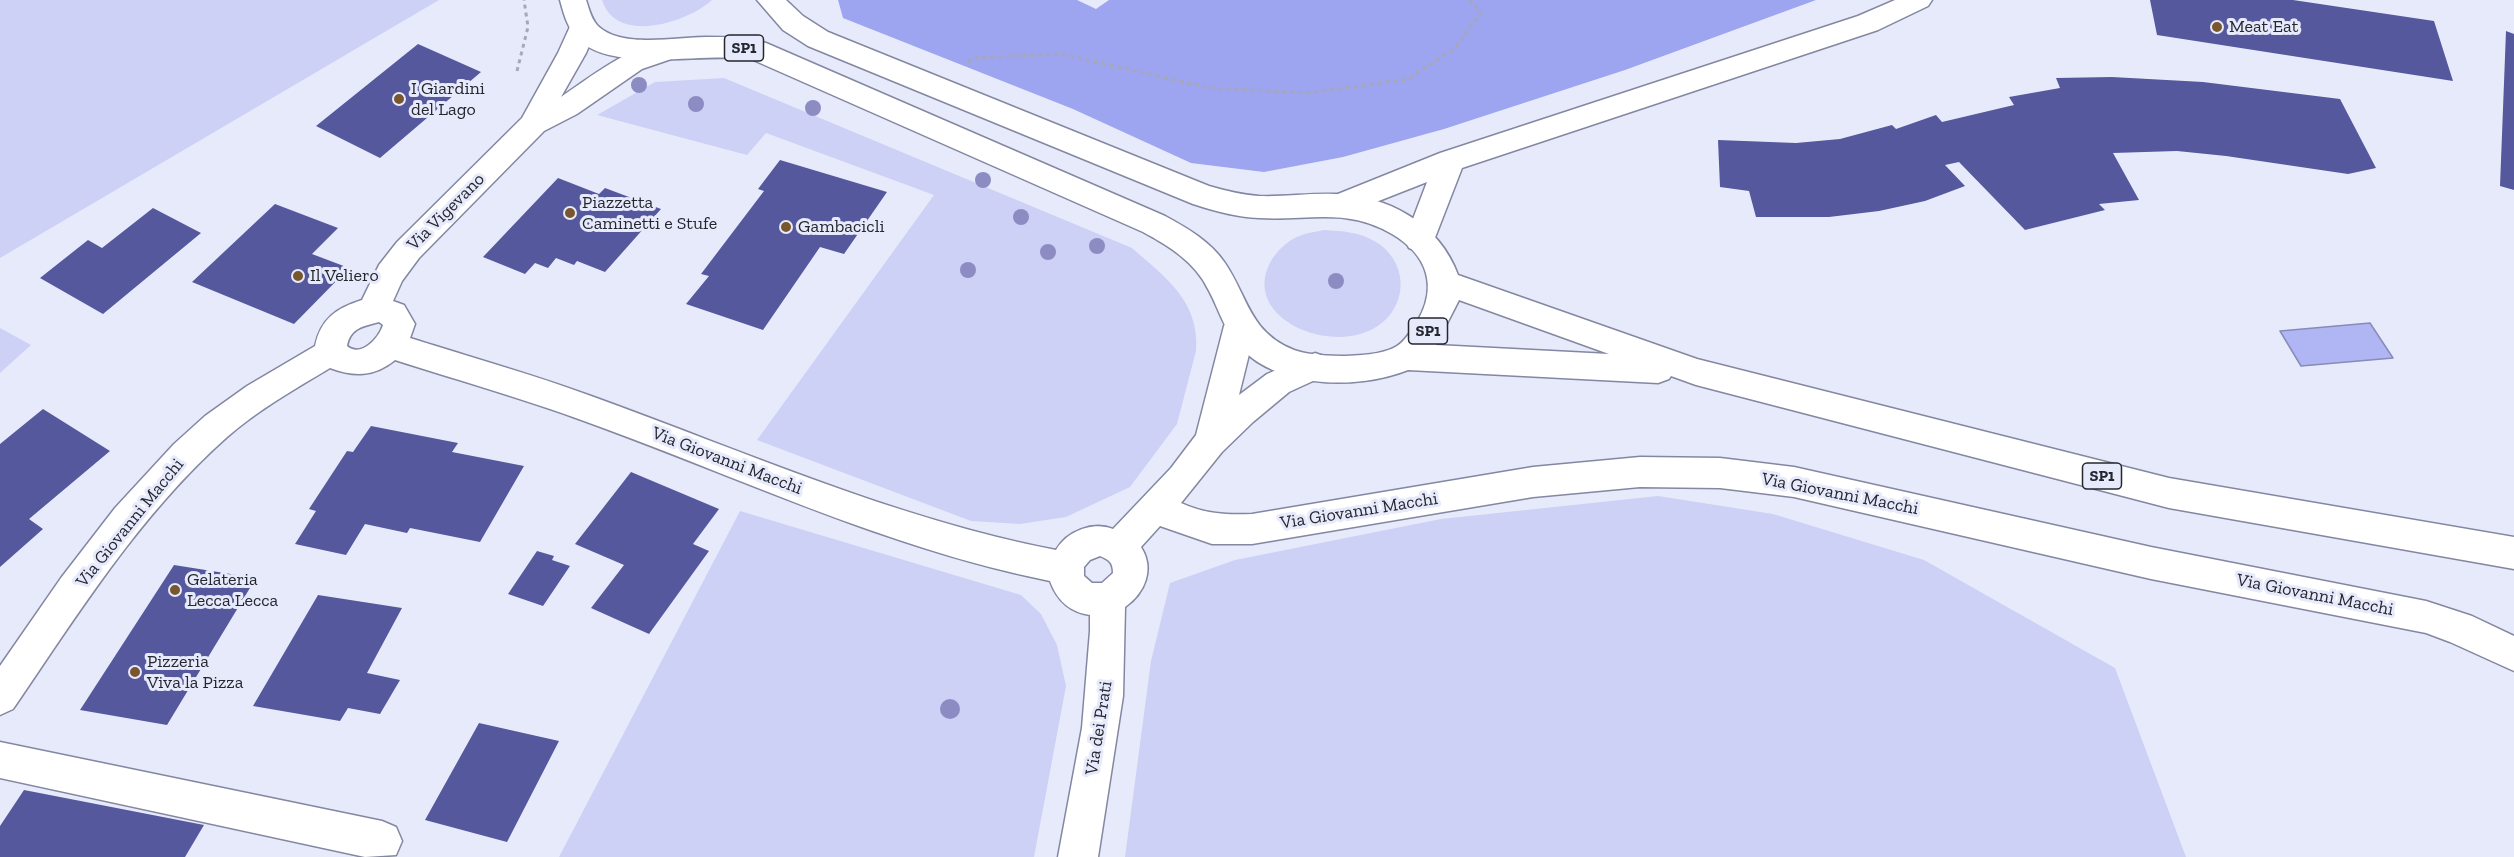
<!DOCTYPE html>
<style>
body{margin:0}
canvas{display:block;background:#e7eafb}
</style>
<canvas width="2514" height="857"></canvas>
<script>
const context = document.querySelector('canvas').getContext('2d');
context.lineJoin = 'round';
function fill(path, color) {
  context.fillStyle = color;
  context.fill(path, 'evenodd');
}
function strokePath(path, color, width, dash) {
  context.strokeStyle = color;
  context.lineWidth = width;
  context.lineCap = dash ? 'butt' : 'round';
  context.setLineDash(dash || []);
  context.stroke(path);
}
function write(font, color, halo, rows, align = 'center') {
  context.font = font + ' "Zilla Slab",serif';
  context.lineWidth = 6;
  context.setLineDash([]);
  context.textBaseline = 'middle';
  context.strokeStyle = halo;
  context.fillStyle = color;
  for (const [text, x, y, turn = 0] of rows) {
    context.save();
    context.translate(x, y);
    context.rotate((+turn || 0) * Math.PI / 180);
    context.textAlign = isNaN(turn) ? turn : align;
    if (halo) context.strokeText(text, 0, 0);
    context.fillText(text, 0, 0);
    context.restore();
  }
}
fill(new Path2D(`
 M0 0H439L0 258Z
 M602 0H712C687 23 616 45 602 0Z
 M724 78 1132 248C1165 277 1200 301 1196 351L1177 424 1130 487 1066 517 1020 524 971 521 757 440 934 195 766 133 747 155 597 115 655 82Z
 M1324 230C1342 231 1360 232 1376 242 1406 260 1409 300 1383 322 1339 360 1238 320 1271 261 1277 251 1286 242 1297 237 1305 233 1315 232 1324 230Z
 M0 328 31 345 0 373Z
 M1658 496 1773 514 1924 560 2115 668 2186 857H1125L1151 661 1170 583 1235 560 1441 519Z
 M740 511 1021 595 1041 614 1057 645 1066 686 1034 857H559Z`), '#cdd1f6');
fill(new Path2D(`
 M838 0H1077L1096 9 1109 0H1816L1625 70 1444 129 1343 157 1264 172 1191 163 1073 109 843 18Z`), '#9da4f0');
const water = new Path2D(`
 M2370 323 2393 358 2301 366 2280 331Z`);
fill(water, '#b0b6f4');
strokePath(water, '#868bb9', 1.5);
fill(new Path2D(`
 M2150 0H2293L2434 21 2453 81 2157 35Z
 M2506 31 2514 34V190L2500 186Z
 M418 44 481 72 380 158 316 126Z
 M2112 77 2203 82 2340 99 2376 168 2348 174 2226 156 2177 151 2113 153 2139 200 2099 204 2105 210 2025 230 1959 162 1945 165 1965 186 1925 201 1879 211 1829 217H1756L1749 191 1720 187 1718 140 1796 143 1840 139 1892 125 1896 129 1936 115 1942 122 2014 105 2009 97 2060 88 2056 78Z
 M780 160 887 192 844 254 820 247 763 330 686 304 709 276 701 274 764 191 758 189Z
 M558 178 599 194 605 188 661 209 605 272 577 261 574 265 556 258 548 268 535 263 525 274 483 257Z
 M275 204 338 228 312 254 349 268 294 324 192 282Z
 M153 208 201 233 103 314 40 278 88 240 102 248Z
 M43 409 110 451 29 519 43 529 0 567V444Z
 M371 426 458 443 452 452 524 466 480 542 410 528 407 533 365 524 346 555 295 544 316 511 309 509 347 451 353 452Z
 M631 472 719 509 693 544 709 551 649 634 591 608 624 565 575 544Z
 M537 551 554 556 552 560 570 566 543 606 508 594Z
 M174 565 256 578 167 725 80 710Z
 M318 595 402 608 367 673 400 680 380 714 348 708 340 721 253 706Z
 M479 723 559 741 507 842 425 820Z
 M24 790 204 825 185 857H0V826Z`), '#55589d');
const minor = new Path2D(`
 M1895 0H1932L1928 6 1878 30 1462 168 1431 248 1420 252 1409 248 1405 240 1427 182 1343 215 1333 212 1328 204 1333 196 1440 153 1858 16Z
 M583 18 593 20 597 27 586 53 561 97C588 79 644 34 677 43L681 50 677 57 642 69 577 114 544 131 419 258 402 281 393 301 404 305 415 324 410 338C470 357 532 374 591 396 744 451 895 519 1056 550 1067 531 1093 521 1113 529L1171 468 1196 435 1224 326 1229 317 1240 313 1251 317 1256 326 1239 395 1267 374 1315 353 1326 357 1331 366 1326 375 1289 392 1253 422 1222 452 1181 503C1205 514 1226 515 1252 514L1533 467 1640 457 1720 458 1794 467 2151 547 2426 601 2472 616 2514 636V671L2450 642 2426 633 2151 579 1794 497 1720 488 1640 487 1533 497 1252 544H1212L1160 526 1141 547C1155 569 1145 593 1125 607L1123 696 1098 857H1058L1082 728 1090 631V615C1069 612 1057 600 1050 581 884 548 731 473 573 417 514 396 454 379 395 360 374 377 354 377 330 368 295 389 258 410 227 437 140 514 78 614 13 709L0 715V666L61 578 115 508 174 444 205 416 247 386 315 346C321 318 337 308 362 300L379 265 397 242 522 118 558 53 573 20ZM379 322 383 325C379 338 361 358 347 346 350 328 364 326 379 322ZM1100 556C1109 560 1113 562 1113 573L1102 583H1092L1084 576V567L1090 560Z
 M0 742 382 821 396 827 402 841 396 855 365 857 0 778Z`);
const major = new Path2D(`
 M560 0H586C589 9 591 18 597 25 620 49 676 37 706 37 726 37 746 37 766 43L1165 216C1187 228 1210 241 1225 263 1248 297 1249 332 1294 350 1315 358 1377 359 1397 346 1405 341 1411 331 1417 322 1438 287 1428 255 1392 234 1347 207 1308 221 1259 218 1237 217 1214 211 1193 204L808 46 783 30 757 0H786L803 16 828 32 1209 186C1226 191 1243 195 1259 196 1284 197 1309 193 1334 194 1387 195 1439 223 1458 275L1697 359 2169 478 2514 537V569L2169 508 1696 385 1671 376 1669 379 1658 383 1408 370C1355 391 1270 389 1233 339 1222 323 1217 305 1208 289 1195 262 1169 246 1143 232L751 59C703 52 616 73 580 41 568 30 564 15 560 0ZM1459 300 1609 354 1436 345Z`);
strokePath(minor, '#8387a1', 3);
strokePath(major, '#8387a1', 3);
strokePath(new Path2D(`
 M968 62 973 58 1061 54 1210 88 1309 93 1408 79 1455 48 1481 12 1470 0
 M517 71 528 27 524 0`), '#a6a8b7', 3, [4, 4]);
fill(minor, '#fff');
fill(major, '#fff');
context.fillStyle = '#8c8cc3';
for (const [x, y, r] of [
 [639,85,8],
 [696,104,8],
 [813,108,8],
 [983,180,8],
 [1021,217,8],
 [1097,246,8],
 [1048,252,8],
 [968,270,8],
 [1336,281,8],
 [950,709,10]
]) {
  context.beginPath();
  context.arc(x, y, r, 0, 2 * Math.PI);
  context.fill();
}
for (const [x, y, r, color] of [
 [2217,27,6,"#79572e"],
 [399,99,6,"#79572e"],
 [570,213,6,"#79572e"],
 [786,227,6,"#79572e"],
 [298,276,6,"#79572e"],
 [175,590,6,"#79572e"],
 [135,672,6,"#79572e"]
]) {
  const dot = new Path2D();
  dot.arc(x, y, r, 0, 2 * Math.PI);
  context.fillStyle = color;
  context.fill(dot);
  strokePath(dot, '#e7eafb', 2);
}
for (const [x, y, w] of [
 [744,48,39],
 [1428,331,39],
 [2102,476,39]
]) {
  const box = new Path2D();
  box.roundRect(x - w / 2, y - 13, w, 26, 4.5);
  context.fillStyle = '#e7eafb';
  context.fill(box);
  strokePath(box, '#242630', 1.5);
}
write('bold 16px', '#242630', null, [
 ["SP1",744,48],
 ["SP1",1428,331],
 ["SP1",2102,476]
]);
write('18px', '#242630', '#e7eafb', [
 ["Meat Eat",2229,27],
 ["I Giardini",411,89],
 ["del Lago",411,110],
 ["Piazzetta",582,203],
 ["Caminetti e Stufe",582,224],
 ["Gambacicli",798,227],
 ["Il Veliero",310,276],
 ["Gelateria",187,580],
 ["Lecca Lecca",187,601],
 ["Pizzeria",147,662],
 ["Viva la Pizza",147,683]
], 'left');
write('18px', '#242630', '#e7eafb', [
 ["Via Vigevano",446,212,-45],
 ["Via Giovanni Macchi",727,461,21],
 ["Via Giovanni Macchi",1840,494,11],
 ["Via Giovanni Macchi",1359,511,-9],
 ["Via Giovanni Macchi",130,523,-51],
 ["Via Giovanni Macchi",2315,595,11],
 ["Via dei Prati",1099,728,-81]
]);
</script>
